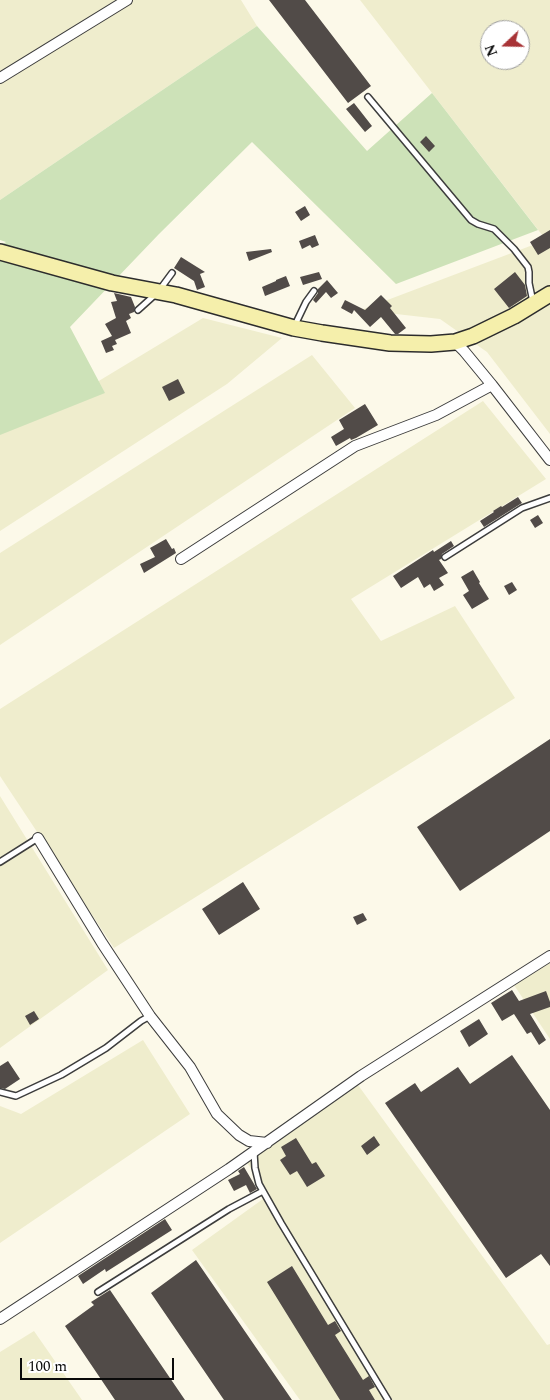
<!DOCTYPE html>
<style>
body{margin:0}
#map{position:relative;width:550px;height:1400px;overflow:hidden;background:#fcf9e9;font-family:Spectral,serif}
canvas{display:block}
.north{position:absolute;left:480px;top:20px;width:50px;height:50px;box-sizing:border-box;background:#fff;border:1px solid #9d9d9d;border-radius:50%;rotate:249deg;font-size:14px;font-weight:700;line-height:20px;text-align:center;color:#0a0a0a}
.north::after{content:'';display:block;margin:auto;width:18px;height:22px;background:#a83336;clip-path:polygon(50% 0,100% 100%,50% 72%,0 100%)}
.scale{position:absolute;left:20px;top:1358px;width:154px;height:22px;box-sizing:border-box;border:2px solid #0a0a0a;border-top:0;padding-left:6px;font-size:15px;line-height:18px;white-space:nowrap;color:#0a0a0a;-webkit-text-stroke:4px #fff;paint-order:stroke}
</style>
<div id="map">
<canvas width="550" height="1400"></canvas>
<div class="north">N</div>
<div class="scale">100 m</div>
</div>
<script>
const context = document.querySelector('canvas').getContext('2d');
context.lineJoin = 'round';
function fill(path, color) {
  context.fillStyle = color;
  context.fill(path, 'evenodd');
}
function strokePath(path, color, width, dash) {
  context.strokeStyle = color;
  context.lineWidth = width;
  context.lineCap = dash ? 'butt' : 'round';
  context.setLineDash(dash || []);
  context.stroke(path);
}
fill(new Path2D(`
 M0 0H241L257 26 0 200Z
 M360 0H550V434L487 352 440 319 361 310 546 240ZM490 30H520V60H490Z
 M203 318 282 338 227 384 0 531V408L59 405Z
 M312 355 355 408 0 645V553Z
 M483 401 546 479 351 599 381 641 455 606 515 698 114 948 0 776V709Z
 M0 796 108 970 0 1048Z
 M550 963V1039L514 985Z
 M143 1040 190 1114 0 1243V1106L21 1114Z
 M358 1085 547 1345 550 1344V1400H300L192 1250 270 1194 247 1163Z
 M34 1331 82 1400H0V1352Z`), '#efedcd');
fill(new Path2D(`
 M257 26 367 151 432 93 538 230 396 284 252 142 159 234 70 327 105 393 0 435V246L6 242 0 240V200Z`), '#cde2b8');
fill(new Path2D(`
 M269 0H305L371 86 348 103Z
 M354 103 372 126 365 132 346 109Z
 M426 136 435 146 429 152 420 142Z
 M305 206 310 215 301 221 295 212Z
 M550 230V248L538 255 530 242Z
 M315 235 319 245 312 248 310 245 302 249 299 241Z
 M271 249 272 252 249 261 246 252Z
 M181 257 205 272 200 274 205 287 197 290 194 281 174 268Z
 M319 272 322 279 303 285 300 277Z
 M515 272 525 285 527 296 509 308 494 289Z
 M286 276 290 286 265 296 262 287 276 281V280Z
 M327 280 338 293 331 298 326 292 316 303 313 300 318 293V289Z
 M114 293 131 297 135 307 134 312 129 314 131 318 126 321 131 333 115 340 117 344 112 346 114 350 106 353 101 341 112 336 105 324 116 318 111 302 117 301Z
 M381 295 392 306 390 308 406 328 398 334H395L381 317 370 327 354 310 352 314 341 308 345 300 365 310Z
 M178 379 185 393 169 401 162 387Z
 M365 404 378 425 356 438 351 440 350 438 336 446 331 437 344 429 339 420Z
 M518 497 522 503 484 527 480 521 494 512 493 511 501 506 502 507Z
 M538 515 543 523 535 528 530 520Z
 M166 539 172 549 174 548 176 553 144 573 140 564 155 557 150 548Z
 M451 541 454 546 442 554 441 559 439 560 448 573 439 578 444 585 434 591 430 584 424 588 418 577 401 588 393 576 433 550 434 552Z
 M473 570 480 582 479 583 489 599 472 609 463 595 469 591 461 577Z
 M512 582 517 590 509 595 504 586Z
 M550 739V831L460 891 417 827Z
 M243 882 260 909 219 935 202 909Z
 M363 913 367 920 357 925 353 917Z
 M512 990 519 1001 546 991 550 1002V1007L530 1014 546 1040 539 1045 531 1032 527 1034 514 1014 502 1021 491 1003Z
 M34 1011 39 1019 30 1025 25 1016Z
 M479 1019 488 1034 469 1047 460 1031Z
 M512 1055 550 1110V1266L541 1254 506 1278 385 1103 415 1083 421 1092 458 1067 470 1084Z
 M8 1061 20 1079 5 1089 0 1088V1066Z
 M374 1136 380 1145 367 1155 361 1146Z
 M296 1138 312 1164 316 1162 325 1176 307 1187 297 1171 290 1175 280 1160 286 1156 281 1147Z
 M244 1167 257 1189 250 1193 246 1185 234 1191 228 1180 240 1174 238 1171Z
 M165 1219 172 1230 106 1272 105 1269 83 1284 78 1276Z
 M196 1260 292 1400H224L151 1293Z
 M292 1266 328 1325 335 1321 341 1331 335 1335 363 1380 369 1376 375 1387 369 1390 375 1400H340L267 1282Z
 M110 1290 185 1400H115L65 1326 94 1305 91 1302Z`), '#514b48');
const lane = new Path2D(`
 M368 97 471 220 478 224 494 229 514 249 528 267 529 272V283L533 302
 M138 310 158 292 172 273
 M294 327 306 302 314 291
 M445 557 522 508 550 498
 M0 862 38 838
 M0 1092 16 1096 61 1075 106 1048 141 1021 150 1016
 M254 1152 255 1168 259 1184 281 1223 388 1400
 M98 1292 229 1209 263 1191`);
const street = new Path2D(`
 M0 78 127 0
 M455 342 464 351 492 385 550 460
 M181 559 355 446 436 415 492 385
 M38 838 102 943 150 1016 190 1067 217 1114 239 1135 249 1141 267 1143
 M0 1319 229 1169 361 1076 550 956`);
const secondary = new Path2D(`
 M0 252 112 283 176 295 294 328 322 333 390 343 431 344 455 342 473 336 514 316 550 294`);
strokePath(lane, '#3d3d3d', 8);
strokePath(street, '#3d3d3d', 12);
strokePath(secondary, '#2c2c2c', 18);
strokePath(lane, '#fff', 5);
strokePath(street, '#fff', 10);
strokePath(secondary, '#f5efab', 15);
</script>
